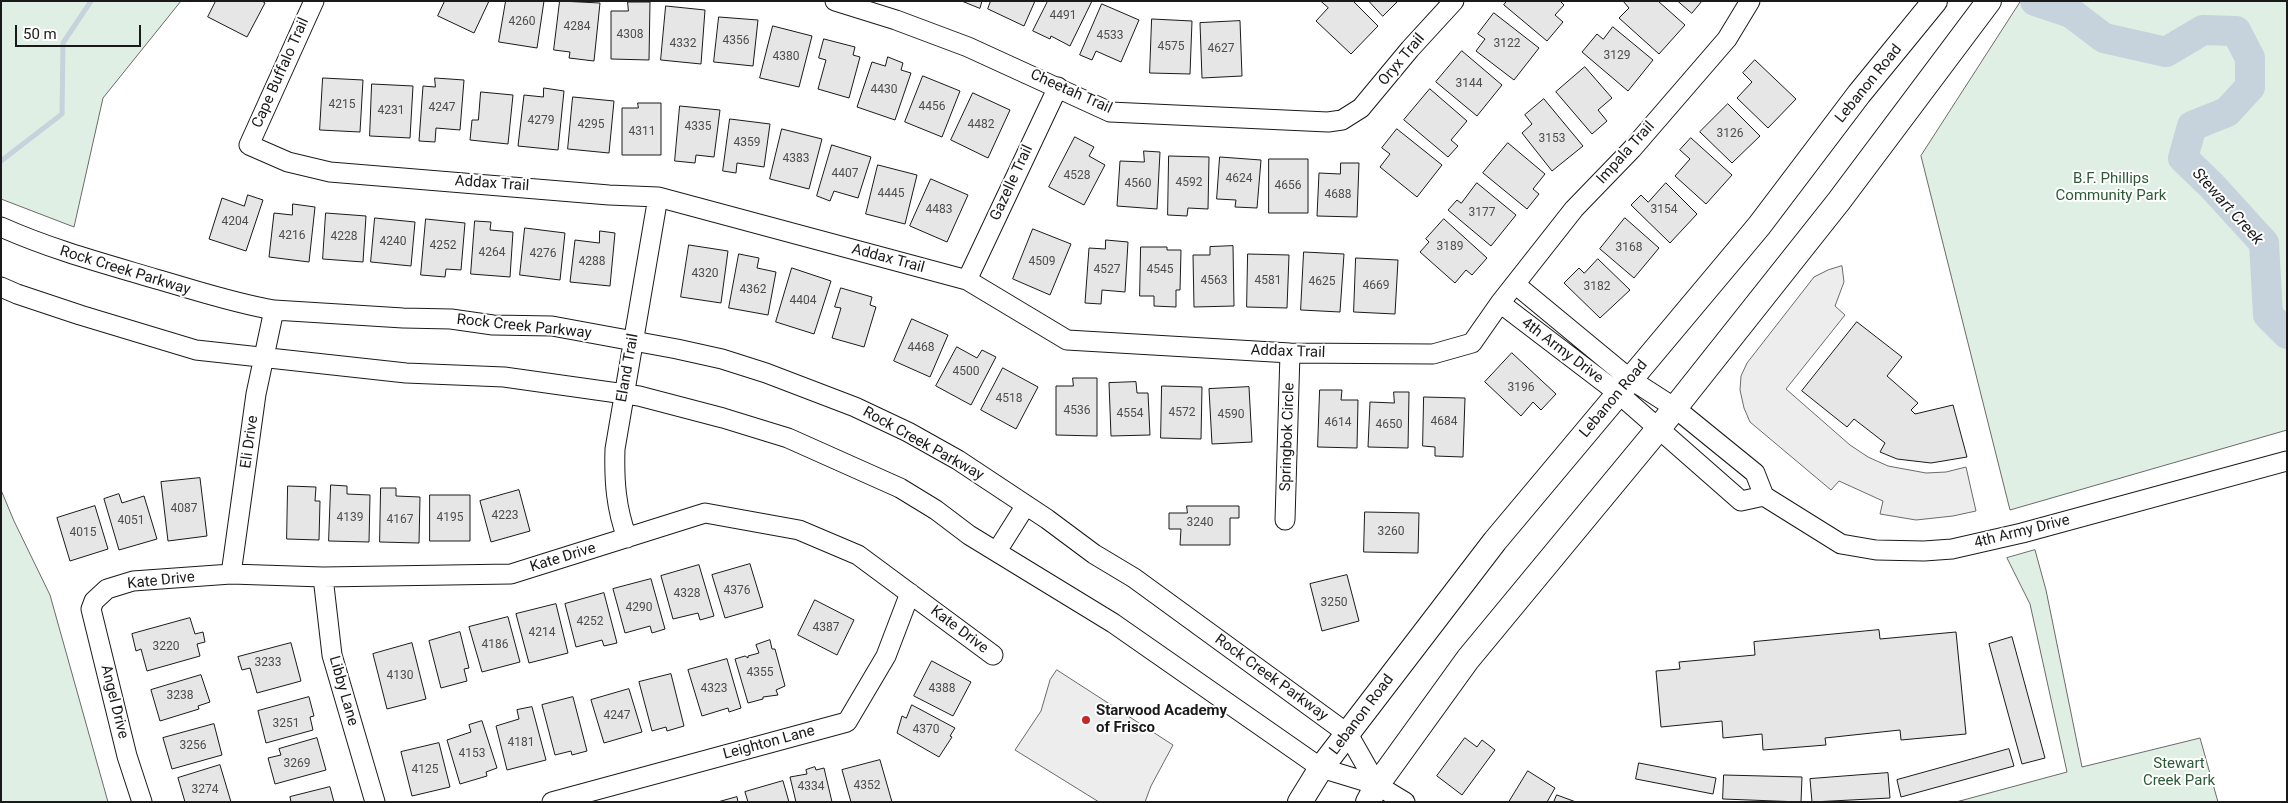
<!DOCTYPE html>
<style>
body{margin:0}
#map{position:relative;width:2288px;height:803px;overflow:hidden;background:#fff;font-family:Roboto,sans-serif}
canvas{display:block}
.frame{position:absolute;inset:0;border:2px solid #1a1a1a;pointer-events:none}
.scale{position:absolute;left:15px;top:25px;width:126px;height:22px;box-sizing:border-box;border:2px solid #1a1a1a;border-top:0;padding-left:6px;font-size:15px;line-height:18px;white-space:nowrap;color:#1a1a1a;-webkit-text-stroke:4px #fff;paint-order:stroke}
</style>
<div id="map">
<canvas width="2288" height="803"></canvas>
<div class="frame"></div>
<div class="scale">50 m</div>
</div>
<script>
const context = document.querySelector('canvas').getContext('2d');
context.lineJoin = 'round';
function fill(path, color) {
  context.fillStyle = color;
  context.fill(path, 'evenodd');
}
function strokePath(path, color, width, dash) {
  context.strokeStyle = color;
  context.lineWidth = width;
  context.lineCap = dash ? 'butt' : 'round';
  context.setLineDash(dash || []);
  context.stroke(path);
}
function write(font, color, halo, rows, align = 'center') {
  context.font = font + ' Roboto,sans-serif';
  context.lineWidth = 4;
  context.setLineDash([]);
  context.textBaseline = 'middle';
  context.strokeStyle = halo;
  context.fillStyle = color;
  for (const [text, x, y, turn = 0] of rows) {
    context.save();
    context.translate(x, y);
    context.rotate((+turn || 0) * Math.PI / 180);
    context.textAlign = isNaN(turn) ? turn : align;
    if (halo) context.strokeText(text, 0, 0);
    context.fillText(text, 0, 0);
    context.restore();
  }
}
const green = new Path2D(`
 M1 1H181L103 98 74 227 1 199Z
 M2021 1H2287V430L2010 510 1921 156Z
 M1 490 14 521 50 595 108 802H1Z
 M2035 550 2046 590 2082 767 2200 738 2218 802H1956L2067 772 2030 604 2007 558Z`);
fill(green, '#e0efe3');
strokePath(green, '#6a6a6a', 1);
const parking = new Path2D(`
 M1842 266 1844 282 1835 306 1845 315 1786 389 1850 445 1868 457 1888 466 1926 473 1946 472 1966 467 1976 511 1953 516 1916 520 1880 514 1883 501 1839 481 1831 490 1750 422 1744 408 1740 390 1741 376 1747 363 1814 277 1828 270Z
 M1057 670 1173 745 1151 786 1145 802H1099L1015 750 1041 711 1050 680Z`);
fill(parking, '#ededed');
strokePath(parking, '#6a6a6a', 1);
strokePath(new Path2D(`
 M1 161 62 114 63 43 91 1`), '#c6d2dc', 5);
strokePath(new Path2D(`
 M2035 1 2071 13 2104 38 2166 52 2203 30 2236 31 2250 58V87L2227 112 2192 126 2183 158 2212 186 2264 243 2268 315 2287 334`), '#c6d2dc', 30);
const building = new Path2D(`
 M216 1H262L265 3 247 37 208 17Z
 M445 1H489L474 33 438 16Z
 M506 1H544L537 48 499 42Z
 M560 1 600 3 594 61 569 58 570 52 554 50Z
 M962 1H982L980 8Z
 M991 1H1035L1024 26 988 9Z
 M1048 1H1092L1070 46 1051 36 1050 39 1033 31Z
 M1321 1H1353L1378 26 1351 54 1316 21 1328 8Z
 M1369 1H1398L1383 16Z
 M1507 1H1560L1564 5 1555 15 1563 22 1547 41 1504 5Z
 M1658 1 1685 25 1659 54 1619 18 1629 8 1623 1Z
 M1678 1H1702L1692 13Z
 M628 2H650L649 60 611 59V11H628Z
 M1102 4 1139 20 1121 62 1096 51 1092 60 1080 55Z
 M666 6 705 10 701 64 661 60Z
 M1494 13 1539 48 1514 80 1476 51 1485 39 1478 34Z
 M719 17 758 20 753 66 714 62Z
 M1152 19 1192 21 1190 74 1150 73Z
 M1240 21 1242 76 1202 78 1200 23Z
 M773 26 812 36 799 87 760 78Z
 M1613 27 1653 60 1628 91 1582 52 1597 34 1603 39Z
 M824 39 855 47 853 55 860 57 849 98 818 89 826 60 819 58Z
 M1462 51 1502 85 1477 116 1436 82Z
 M888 57 903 63 901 70 911 73 895 120 857 107 872 62 885 66Z
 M1755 60 1796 99 1768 128 1737 98 1752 82 1743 73Z
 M1585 67 1612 98 1598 110 1607 121 1592 134 1556 92Z
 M923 76 960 91 942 137 905 122Z
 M323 78 363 80 360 132 320 130Z
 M435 78 464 80 460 130 436 128 435 142 419 141 423 86 435 87Z
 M372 84 413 86 410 138 370 136Z
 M544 88 564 91 558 150 518 146 524 95 543 97Z
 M1430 89 1467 121 1451 140 1458 146 1448 157 1404 120Z
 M481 92 513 95 508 144 470 140 472 120H478Z
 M973 93 1010 110 988 158 951 140Z
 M573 97 614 101 609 153 568 149Z
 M1544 99 1583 146 1552 171 1522 133 1532 124 1525 115Z
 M638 103H661V155H622V108H638Z
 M1728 104 1760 136 1732 163 1700 132Z
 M680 106 720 110 714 157 696 155 695 163 675 161Z
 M730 119 770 124 764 167 737 163 736 173 723 171Z
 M782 129 822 139 809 189 770 179Z
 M1397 129 1442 165 1417 197 1380 167 1390 154 1382 148Z
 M1075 137 1094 147 1089 156 1105 165 1084 205 1049 187Z
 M1691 138 1732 175 1706 204 1675 176 1690 159 1680 150Z
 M1508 143 1545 174 1533 189 1539 194 1527 209 1483 173Z
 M832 145 871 157 858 198 834 191 830 201 817 196Z
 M1144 151 1160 152 1157 209 1117 206 1120 161 1144 162Z
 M1169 156 1209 157 1208 209 1188 208 1187 216 1168 215Z
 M1220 157 1261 160 1257 208 1235 207 1236 200 1217 199Z
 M1269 159H1308V213H1269Z
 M1341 163H1359L1357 217 1317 216 1319 173 1340 174Z
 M878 165 917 175 905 224 866 214Z
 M931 179 968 195 947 242 910 226Z
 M1477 183 1516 215 1491 246 1448 210 1457 200 1461 203Z
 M1666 183 1697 214 1670 243 1631 205 1641 195 1648 202Z
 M248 195 263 200 246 251 209 239 222 198 244 206Z
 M293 204 315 207 309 262 269 257 274 213 292 215Z
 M326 213 366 216 363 262 323 259Z
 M375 218 415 222 411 266 371 262Z
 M1625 218 1659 248 1634 278 1600 249Z
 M426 219 465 223 461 270 446 269 445 277 421 275Z
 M1444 219 1487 258 1472 275 1466 270 1455 283 1420 252 1429 242 1426 239Z
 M475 221 491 222 490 230 513 232 510 277 471 274Z
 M525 228 565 233 560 280 520 275Z
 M1033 229 1071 244 1050 295 1013 279Z
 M600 231 615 233 610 286 570 282 575 240 599 243Z
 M1106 240 1128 242 1125 292 1102 290 1101 304 1085 303 1089 248 1105 249Z
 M689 245 728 251 721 303 681 297Z
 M1233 246 1234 306 1194 307 1193 255H1210V247Z
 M1141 247H1167V250H1181L1180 290H1176V307L1154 306V296H1140Z
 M1304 252 1344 254 1340 312 1301 310Z
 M739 254 759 258 757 268 776 272 768 315 729 308Z
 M1248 254 1289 255 1287 308 1247 307Z
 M1356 258 1398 260 1395 314 1354 312Z
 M1598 259 1630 290 1600 318 1564 283 1579 268 1584 273Z
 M792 268 831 281 814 334 776 322Z
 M841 288 872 297 870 305 876 307 864 347 832 338 841 308 835 307Z
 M912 319 948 335 930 377 894 361Z
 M1857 322 1902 357 1887 376 1918 403 1911 410 1915 414 1953 405 1967 457 1931 463 1897 459 1880 452 1885 443 1854 419 1847 427 1802 391Z
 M957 347 977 358 982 350 996 357 971 405 936 386Z
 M1512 353 1556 394 1541 410 1533 402 1521 416 1485 382Z
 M1003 368 1038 387 1016 429 981 410Z
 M1073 378H1097V436L1056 435V386H1073Z
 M1136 382 1137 393H1148L1150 435 1111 436 1109 383Z
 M1162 386 1202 387 1201 439 1161 438Z
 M1249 387 1252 442 1212 444 1209 389Z
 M1320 390H1342L1341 400H1358L1357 448 1318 447Z
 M1394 392H1409L1408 448 1368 447 1370 402 1394 403Z
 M1424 397 1465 398 1463 457 1435 456V447L1423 446Z
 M200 478 207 536 168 541 161 482Z
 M331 485 347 486V494L370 495 369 542 329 541Z
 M288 486 316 487 315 501H320L319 540 287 539Z
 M381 488H396V496L420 497 419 543 380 542Z
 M519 490 530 531 491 542 480 501Z
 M119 494 122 503 144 496 157 539 119 550 104 499Z
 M430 495H470V541H430Z
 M95 506 108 549 70 561 57 518Z
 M1187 506H1239V518H1230V545H1180L1181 529H1169V513H1187Z
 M1365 512 1419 513 1418 553 1364 552Z
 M750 564 763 607 725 618 712 575Z
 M699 565 714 616 700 620 698 613 673 619 661 576Z
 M1347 575 1359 621 1322 631 1310 584Z
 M651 579 665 629 652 633 650 626 625 633 613 589Z
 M604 593 617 643 604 646 602 640 576 647 565 604Z
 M815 600 854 620 837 655 798 635Z
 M556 604 568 653 529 663 516 614Z
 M508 617 520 662 482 672 469 627Z
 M190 618 195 634 203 632 205 642 197 644 200 656 147 671 141 649 136 651 132 634Z
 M1879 630 1880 639 1956 632 1966 734 1901 740 1900 730 1825 738 1826 745 1763 750 1762 734 1723 738 1722 721 1661 727 1656 671 1680 669 1679 662 1755 655 1754 642Z
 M460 632 469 668 464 669 467 681 441 688 429 641Z
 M2012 637 2045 758 2022 764 1989 644Z
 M770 640 772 649H775L785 686 776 690 778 695 763 697V699L748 703 735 659 745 656 748 658V656L759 653 756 645Z
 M291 643 301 681 257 693 250 668 242 670 238 657Z
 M412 643 426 699 387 709 373 654Z
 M727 659 741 708 729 712 728 708 702 716 688 670Z
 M932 661 971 682 953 716 914 696Z
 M671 674 684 726 667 731 666 727 652 731 639 682Z
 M201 675 210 702 198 706 199 709 160 721 151 690Z
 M629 689 642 732 604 743 591 700Z
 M309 697 314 716 310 717 313 730 266 743 258 711Z
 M573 697 587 751 572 755 571 751 555 755 542 705Z
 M912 705 955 728 950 736 952 737 939 757 897 733 902 716 906 718Z
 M532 707 546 760 507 770 496 726 519 719 517 710Z
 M482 721 497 768 486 772 487 776 460 784 447 740 471 732 469 725Z
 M214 724 222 755 172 769 163 738Z
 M317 738 326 770 275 784 268 758 281 755 279 749Z
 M1465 738 1477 747 1482 740 1495 750 1462 795 1437 776Z
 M439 743 450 787 412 796 401 752Z
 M2009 749 2014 766 1901 797 1897 780Z
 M880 760 892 802H851L842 770Z
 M1639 763 1716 778 1713 794 1636 779Z
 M220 765 231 802H185L178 778Z
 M815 767 816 770 824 768 832 802H796L790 777 807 774 806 770Z
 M1528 771 1555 788 1547 802H1509Z
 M1888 773 1890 798 1812 802 1810 779Z
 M1724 775 1802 777 1801 802 1723 799Z
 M783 781 789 802H748L745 792Z
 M330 787 334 802H291L290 797Z
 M1557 795 1576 802H1554Z
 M737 797 738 802H718Z`);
fill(building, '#e6e6e6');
strokePath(building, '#1a1a1a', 1);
const minor = new Path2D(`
 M314 1 249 145 288 162 330 172 609 195 658 197 967 280 1067 340 1290 353 1433 354 1472 343 1500 303 1574 209 1632 149 1727 39 1750 1
 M835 1 896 20 968 47 1110 112 1328 122 1342 120 1361 108 1410 49 1454 1
 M1 227C53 250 102 263 156 279 195 290 233 303 274 310L403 318 451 319 493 325 552 326 677 349 722 359 766 373 855 407 908 432 958 460 1047 519 1094 554 1134 578 1348 734 1377 785
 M967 280 1058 87
 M1515 284 1630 379 1675 408 1755 473 1764 496 1841 544 1876 550 1924 551 1952 549 2022 533 2287 461
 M1 287 17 294 80 315 196 350 406 373 504 377 639 396 723 418 788 438 900 488 936 510 969 535 1113 623 1321 768 1377 785 1405 802
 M1500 303 1618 393 1741 501 1764 496
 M1285 520 1290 353
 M627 538C616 508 614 481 615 449L658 197
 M997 551 1026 505
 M231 574 256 394 274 310
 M323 577 332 655 375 802
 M142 802 127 756 91 609 94 601 107 589 133 581 231 574 323 577 511 574 705 513 799 530 858 555 993 655
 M552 802 847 722 886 656 910 593`);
const major = new Path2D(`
 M1300 802 1321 768 1495 541 1759 226 1859 94 1935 1
 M1368 802 1377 785 1468 659 1659 428 1839 201 1989 1`);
strokePath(minor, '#1a1a1a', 21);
strokePath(major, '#1a1a1a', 26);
strokePath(minor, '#fff', 19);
strokePath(major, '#fff', 24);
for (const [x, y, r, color] of [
 [1086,720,5,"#c62828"]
]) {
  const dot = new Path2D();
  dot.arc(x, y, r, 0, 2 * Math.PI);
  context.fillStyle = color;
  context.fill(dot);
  strokePath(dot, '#fff', 2);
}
write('12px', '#4d4d4d', null, [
 ["4491",1063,16],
 ["4260",522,22],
 ["4284",577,27],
 ["4308",630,35],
 ["4533",1110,36],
 ["4356",736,41],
 ["4332",683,44],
 ["3122",1507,44],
 ["4575",1171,47],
 ["4627",1221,49],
 ["3129",1617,56],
 ["4380",786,57],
 ["3144",1469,84],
 ["4430",884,90],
 ["4215",342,105],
 ["4456",932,107],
 ["4247",442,108],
 ["4231",391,111],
 ["4279",541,121],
 ["4295",591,125],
 ["4482",981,125],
 ["4335",698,127],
 ["4311",642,132],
 ["3126",1730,134],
 ["3153",1552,139],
 ["4359",747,143],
 ["4383",796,159],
 ["4407",845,174],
 ["4528",1077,176],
 ["4624",1239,179],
 ["4592",1189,183],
 ["4560",1138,184],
 ["4656",1288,186],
 ["4445",891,194],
 ["4688",1338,195],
 ["4483",939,210],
 ["3154",1664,210],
 ["3177",1482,213],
 ["4204",235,222],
 ["4216",292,236],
 ["4228",344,237],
 ["4240",393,242],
 ["4252",443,246],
 ["3189",1450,247],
 ["3168",1629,248],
 ["4264",492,253],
 ["4276",543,254],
 ["4288",592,262],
 ["4509",1042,262],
 ["4527",1107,270],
 ["4545",1160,270],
 ["4320",705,274],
 ["4563",1214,281],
 ["4581",1268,281],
 ["4625",1322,282],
 ["4669",1376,286],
 ["3182",1597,287],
 ["4362",753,290],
 ["4404",803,301],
 ["4468",921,348],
 ["4500",966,372],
 ["3196",1521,388],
 ["4518",1009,399],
 ["4536",1077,411],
 ["4572",1182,413],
 ["4554",1130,414],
 ["4590",1231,415],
 ["4684",1444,422],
 ["4614",1338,423],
 ["4650",1389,425],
 ["4087",184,509],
 ["4223",505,516],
 ["4139",350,518],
 ["4195",450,518],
 ["4167",400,520],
 ["4051",131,521],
 ["3240",1200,523],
 ["3260",1391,532],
 ["4015",83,533],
 ["4376",737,591],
 ["4328",687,594],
 ["3250",1334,603],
 ["4290",639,608],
 ["4252",590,622],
 ["4387",826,628],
 ["4214",542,633],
 ["4186",495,645],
 ["3220",166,647],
 ["3233",268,663],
 ["4355",760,673],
 ["4130",400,676],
 ["4323",714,689],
 ["4388",942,689],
 ["3238",180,696],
 ["4247",617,716],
 ["3251",286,724],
 ["4370",926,730],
 ["4181",521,743],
 ["3256",193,746],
 ["4153",472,754],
 ["3269",297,764],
 ["4125",425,770],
 ["4352",867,786],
 ["4334",811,787],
 ["3274",205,790]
]);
write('15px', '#1a1a1a', '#fff', [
 ["Oryx Trail",1402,60,-50],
 ["Cape Buffalo Trail",281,73,-66],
 ["Lebanon Road",1869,84,-51],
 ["Cheetah Trail",1071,92,24],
 ["Impala Trail",1626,153,-48],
 ["Gazelle Trail",1012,183,-65],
 ["Addax Trail",492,184,4],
 ["Addax Trail",888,259,15],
 ["Rock Creek Parkway",125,271,17],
 ["Rock Creek Parkway",524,327,6],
 ["4th Army Drive",1562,351,37],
 ["Addax Trail",1288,352,2],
 ["Eland Trail",628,368,-80],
 ["Lebanon Road",1614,399,-50],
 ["Springbok Circle",1288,437,-88],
 ["Eli Drive",250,442,-82],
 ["Rock Creek Parkway",923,444,29],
 ["4th Army Drive",2022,532,-14],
 ["Kate Drive",563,558,-17],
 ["Kate Drive",161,581,-6],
 ["Kate Drive",959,630,37],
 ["Rock Creek Parkway",1271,678,36],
 ["Libby Lane",343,691,74],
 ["Angel Drive",114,702,76],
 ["Lebanon Road",1362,715,-53],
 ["Leighton Lane",769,743,-15]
]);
write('15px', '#2b5a34', '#fff', [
 ["B.F. Phillips",2111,179],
 ["Community Park",2111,196],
 ["Stewart",2179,764],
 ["Creek Park",2179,781]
]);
write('bold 15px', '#1a1a1a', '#fff', [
 ["Starwood Academy",1096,711],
 ["of Frisco",1096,728]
], 'left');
write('italic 16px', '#1a1a1a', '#fff', [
 ["Stewart Creek",2227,207,48]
]);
</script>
